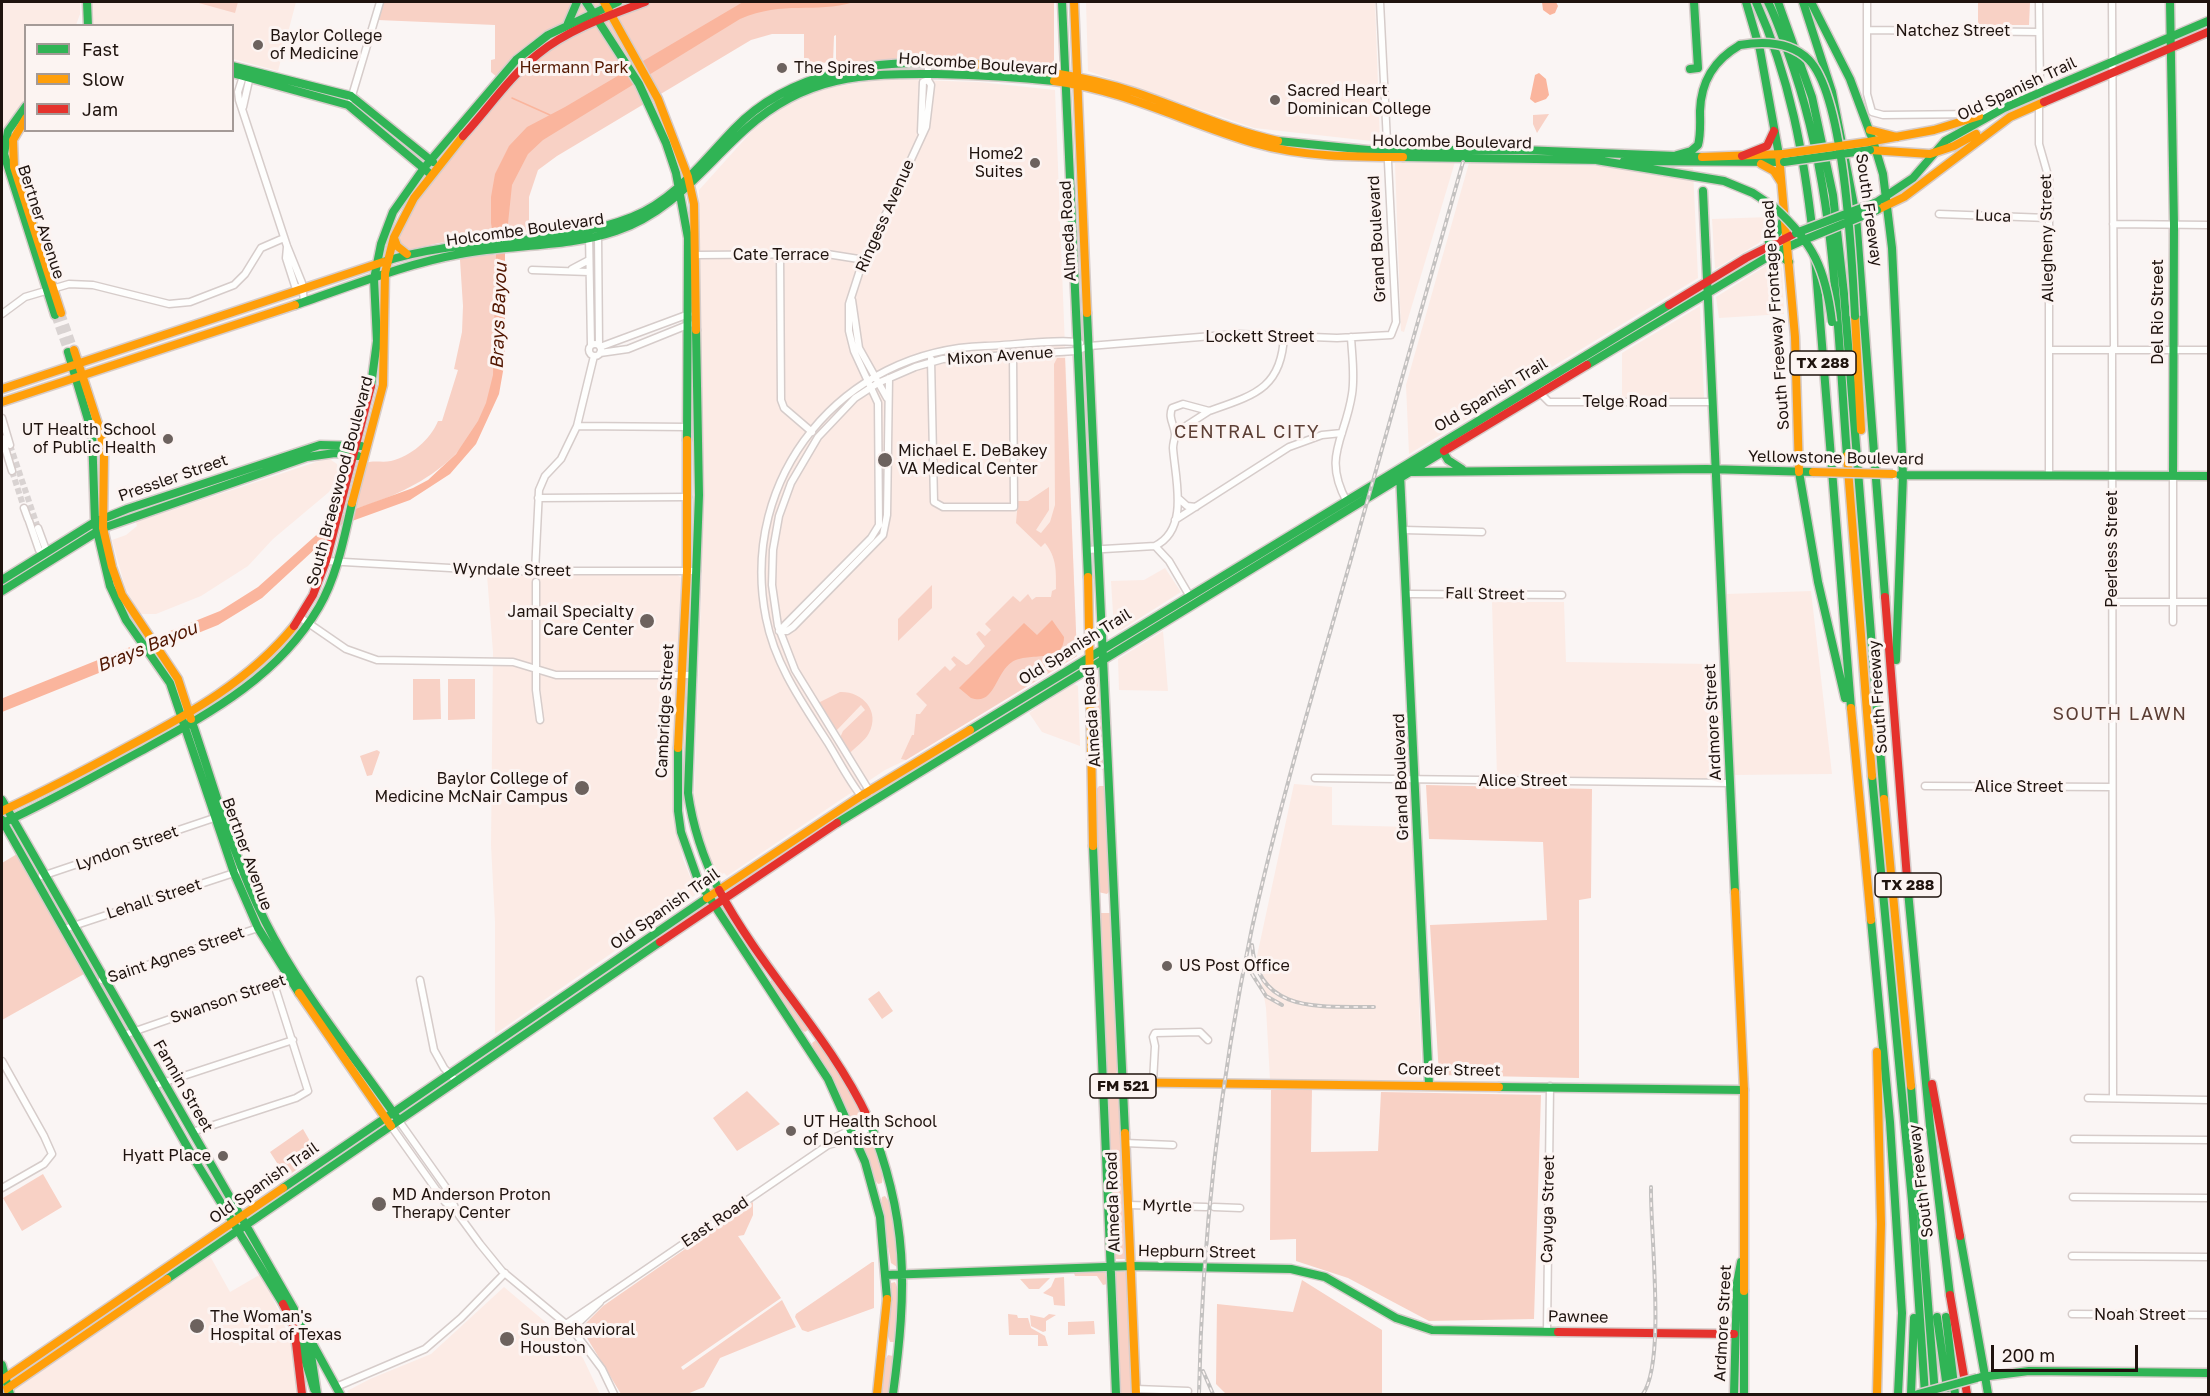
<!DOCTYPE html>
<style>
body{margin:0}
#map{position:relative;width:2210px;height:1396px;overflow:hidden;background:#faf5f4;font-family:"Golos Text",sans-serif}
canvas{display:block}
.frame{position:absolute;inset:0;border:3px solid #1f130e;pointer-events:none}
.legend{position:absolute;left:24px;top:24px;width:210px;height:108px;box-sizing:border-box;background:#fcf4f2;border:2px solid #a49a97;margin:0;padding:8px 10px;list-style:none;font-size:18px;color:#1f130e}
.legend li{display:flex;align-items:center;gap:12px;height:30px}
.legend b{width:30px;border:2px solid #a49a97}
.scale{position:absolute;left:1991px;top:1345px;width:147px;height:27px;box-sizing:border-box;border:3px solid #1f130e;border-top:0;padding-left:8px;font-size:18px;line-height:21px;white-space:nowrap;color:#1f130e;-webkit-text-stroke:4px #fcf4f2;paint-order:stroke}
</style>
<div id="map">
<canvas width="2210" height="1396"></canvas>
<div class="frame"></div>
<ul class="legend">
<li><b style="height:8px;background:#30b455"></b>Fast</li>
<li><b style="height:8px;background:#ff9f0a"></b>Slow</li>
<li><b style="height:8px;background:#e5322d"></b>Jam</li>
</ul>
<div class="scale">200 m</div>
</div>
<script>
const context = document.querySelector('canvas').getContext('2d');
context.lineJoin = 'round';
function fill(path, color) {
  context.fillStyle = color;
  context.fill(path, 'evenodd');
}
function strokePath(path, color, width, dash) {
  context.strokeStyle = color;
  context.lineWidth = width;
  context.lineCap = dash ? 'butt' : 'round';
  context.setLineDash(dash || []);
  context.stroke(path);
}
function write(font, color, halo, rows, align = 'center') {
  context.font = font + ' "Golos Text",sans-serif';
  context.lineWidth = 6;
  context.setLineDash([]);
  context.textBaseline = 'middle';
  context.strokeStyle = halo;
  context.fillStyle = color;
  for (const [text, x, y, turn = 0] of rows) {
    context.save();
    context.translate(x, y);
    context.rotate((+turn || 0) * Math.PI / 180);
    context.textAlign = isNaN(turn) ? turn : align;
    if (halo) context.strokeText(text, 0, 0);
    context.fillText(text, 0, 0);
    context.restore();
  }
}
fill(new Path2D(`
 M2 2H80V14L76 25 26 26 25 99 15 114 2 141Z
 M90 2H296L278 71 233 59 232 26 99 25 92 24Z
 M1086 2H1375L1380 142 1254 128 1088 71Z
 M881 79 979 82 1055 90 1077 656 906 760 885 770 727 876 724 873 717 878 699 831 694 800 702 570 699 190 753 130 784 107 823 89Z
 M1455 162 1404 332 1401 331 1395 163Z
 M1469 163 1693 168 1698 278 1409 454 1406 385Z
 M1770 217V226L1759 243 1715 269 1712 219Z
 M1772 262 1782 268 1784 314 1719 318 1716 297Z
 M1700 306 1704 398H1622V353Z
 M328 458 337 464 339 473 329 492 273 539 248 566 201 596 156 614H139L125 587 112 540 126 535 137 526 136 522Z
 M1165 568 1181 592 1121 630H1114L1111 581 1144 580Z
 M674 573 683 579 684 586 673 765 674 811 683 859 697 894 495 1034V922L491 845 493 652 487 575Z
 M1811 591 1832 774 1734 775 1727 594Z
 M1492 602H1564L1566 662 1714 664 1716 710 1721 711 1723 779 1497 777Z
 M1163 631 1168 691 1119 690 1118 659Z
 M1074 684 1078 686 1080 746 1042 732 1029 713Z
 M1294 784 1332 787V825L1412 827 1422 1080H1270L1266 1008 1257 956Z
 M210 1256 230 1292 261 1274 281 1316 293 1349 297 1394H15L14 1390Z
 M504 1287 562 1336 583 1358 600 1394H349L347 1391 370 1379 431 1354Z`), '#fcebe5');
fill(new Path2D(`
 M195 2H238L235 13Z
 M383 2H1054V61L1049 66 847 65 836 67V35L834 36 833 63 804 62V34H772L751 40 557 156 538 170 529 197V232L439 243 408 250 399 243C398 206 484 119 510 88L491 72V60L495 59V25L378 20Z
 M1978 2H2030L2029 25H1978Z
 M1549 114 1537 133 1533 124V115Z
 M477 255H496C496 294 499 335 494 374 483 452 424 488 355 509L366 463C374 460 382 463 391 461 410 457 431 439 438 421H442L458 370 454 369 462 332 463 306 460 260 462 256Z
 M1057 358H1065L1077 656 906 760 901 759 912 735H914L916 714H920L927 705 916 694 945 666 950 671 956 665 951 659 954 656 966 665 969 664 985 646 976 634 979 631 985 636 991 630 985 624 1013 596 1020 602 1028 594 1032 600 1036 597H1051L1052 591 1056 589C1056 571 1057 558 1045 543L1041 547 1016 523 1018 501H1028L1049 487V510L1036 530 1041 533 1050 522 1055 505 1054 364Z
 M932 585V608L898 641V619Z
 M1094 676H1097L1106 767 1102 770 1098 764Z
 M413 679H440L441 719 413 720Z
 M448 679H475V719L448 720Z
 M840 692C861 691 881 710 869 733 865 741 855 747 849 754L839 740 843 731 865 710 861 705 836 731 817 706 820 702Z
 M377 750 380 752 372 775 367 776 360 756Z
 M1426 785 1592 789 1591 898 1579 900V1078L1439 1075 1430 925 1547 920 1543 842 1429 839Z
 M1104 786 1107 790 1111 889 1107 894 1098 892 1096 790 1099 786Z
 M17 854 84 974 2 1020V863Z
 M725 909 765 967 762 969 722 911Z
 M1099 913H1112L1118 1060 1116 1077 1107 1076Z
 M773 978 806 1022 808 1030 805 1032 799 1028 769 984Z
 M879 991 893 1011 882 1019 868 999Z
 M816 1040C836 1053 853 1096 864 1118L862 1124H854L816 1056 812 1043Z
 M1312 1089 1311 1152 1378 1151 1381 1092 1541 1095 1534 1319 1429 1321 1348 1278 1296 1261V1239L1270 1240 1271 1090Z
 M1106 1090H1119L1126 1259H1114Z
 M747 1091 780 1124 737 1151 713 1118Z
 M303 1129 318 1155 286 1177 270 1152Z
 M867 1135C877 1141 885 1171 882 1183L878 1184 872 1176 860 1139Z
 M43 1174 62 1207 22 1231 3 1198Z
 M885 1196C898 1212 901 1248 897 1267L891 1263C889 1245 878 1211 882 1197Z
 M753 1202V1215L744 1235 738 1236 781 1298 681 1367 683 1370 782 1300 796 1327 720 1358 704 1387 687 1394H621L581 1328 603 1306Z
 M872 1262H874V1308L808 1332 802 1330 795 1317 796 1314Z
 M1105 1271 1107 1284 1103 1285 1097 1276H1075L1074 1273Z
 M1124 1271 1127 1273 1132 1394H1119L1115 1272Z
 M1064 1277 1065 1306 1054 1305 1053 1297 1043 1293 1051 1287 1055 1278Z
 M1050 1278 1039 1289H1029L1020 1279Z
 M1302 1280 1382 1330V1394H1226L1216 1384 1217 1304 1293 1312Z
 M895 1282C902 1296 903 1330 894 1342H890L887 1333 889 1289 891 1283Z
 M1008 1314 1017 1315 1018 1318H1028L1031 1328 1045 1336 1048 1346H1038V1335H1009Z
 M1049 1314 1056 1315 1046 1321V1331L1043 1332 1031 1326 1030 1315 1044 1318Z
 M1094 1321 1095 1334 1068 1335V1322Z
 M888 1355 893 1356 894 1360 890 1394H878L885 1360Z`), '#f8d1c5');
fill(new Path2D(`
 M743 2H854C814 14 784 0 740 19L543 140 528 154 512 185 505 252V360L499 394 476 444 450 474 410 500 341 525 262 598 218 625 2 712 3 698 220 611 258 587 332 521 355 509 413 488 428 480 456 454 478 421 486 403 493 375 496 255 491 223V197L495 174 509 146 527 127 565 107Z
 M1542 2H1556L1558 6 1555 13 1550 15 1543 10Z
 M1539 73 1546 79 1549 95 1546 99 1535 103 1530 99 1535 75Z
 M1052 620 1064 637C1064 665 1029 651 1012 662 995 673 995 706 971 698L959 688 1024 623 1037 635Z`), '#fab59d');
strokePath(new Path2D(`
 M512 98 550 115`), '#fab59d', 1.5);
strokePath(new Path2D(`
 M10 445 38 528
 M12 471 24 508`), '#d9d3d2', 6, [6, 3]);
strokePath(new Path2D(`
 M61 313 74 350
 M55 315 68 352`), '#d9d3d2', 8, [8, 4]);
const street = new Path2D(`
 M1867 2V94L1872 112 1883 115 1978 114 1994 110
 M2039 2 2040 94
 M2112 2 2114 348 2112 349 2113 1098
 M1867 30 2039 32
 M244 73 238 92 239 100 287 246 302 283 304 302
 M351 99 380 2
 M2039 104V144L2049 179V475
 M243 107 250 76
 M921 132 923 82 928 80
 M1939 214 2048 218
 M2113 224 2208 225
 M589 235 591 345
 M598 235 599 345
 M287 247 286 258 295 286 300 288
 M780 254 781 400 784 408 812 432
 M696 255 827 254 865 260
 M572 269 589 260
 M532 270 589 272
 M852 300 859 348 887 398
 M2 314 25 297 69 284 93 285 169 304 190 302 234 285 245 274 261 248 284 238
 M589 350a6 6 0 1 1 12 0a6 6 0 1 1-12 0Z
 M600 347 689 314
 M2049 350H2208
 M600 353 628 349 690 324
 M931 359 934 502 943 507H1014L1013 352
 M1541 394 1549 402H1713
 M2 418 10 445
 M577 426 688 427
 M1175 433 1209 411
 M2 438 12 471
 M2173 476V622
 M538 498 688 497
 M1178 498 1187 506 1196 507
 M1347 502C1322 456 1345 440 1352 394 1355 375 1352 356 1351 337
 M24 508 28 519
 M1175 520 1289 447 1322 435 1342 433
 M29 521 39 550 44 554
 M38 528 45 547 44 554
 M1404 530 1482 532
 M1155 546 1169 561 1189 595
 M1087 550 1155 546C1190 529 1175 478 1173 448 1173 443 1175 439 1175 434 1174 424 1168 418 1172 408L1183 404 1209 411C1255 395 1282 388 1284 335
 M326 561 503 571H697
 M535 572 539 490 545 476 561 459 577 426 594 356
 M536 582V690L540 720
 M1408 594 1562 595
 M2112 602H2208
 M301 618 346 649 377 660 513 662 556 675H693
 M779 631 871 538 879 525 878 403 854 351 849 331V304L860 270 926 127 931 85 928 80V64
 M779 631H787L793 627 883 535 887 515 889 378
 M1315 778 1730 783
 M1925 786 2112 787
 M870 792 795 670 778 626 772 585 773 550 779 516 791 483 818 437 855 398 878 383 915 367 943 359 1076 351 1089 346 1237 334 1337 338 1391 335 1396 322 1380 2
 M862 797C849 781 839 761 828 743 803 704 775 665 766 618 738 477 843 350 985 346 1004 346 1067 338 1080 343
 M42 876 217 817
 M64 929 237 872
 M102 980 258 928
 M420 980 434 1050 444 1068 457 1082
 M124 1035 291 977
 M2 1061 44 1136 52 1154 44 1164 2 1188
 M1153 1082 1155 1046 1153 1037 1155 1033 1200 1032 1208 1040
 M153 1086 293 1040
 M2088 1098 2208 1100
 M399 1121 445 1186 458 1214 480 1244 502 1271 572 1329 602 1369 614 1394
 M391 1126 445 1202 458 1213
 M192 1132 296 1098 308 1091 274 984
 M2074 1139 2208 1140
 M1125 1143 1173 1145
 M828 1145 856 1138 870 1126
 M2073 1197 2208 1198
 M1128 1205 1206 1207
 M1214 1207 1240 1208
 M2072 1256 2208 1257
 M2072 1314 2208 1315
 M566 1324 828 1145 830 1140 852 1129 871 1125
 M572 1329 600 1302
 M1547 1331 1550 1086
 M336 1387 425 1349 461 1318 505 1273
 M1136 1389 1188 1391`);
const fast = new Path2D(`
 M87 2 88 26
 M586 2 639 84 666 143 676 173 688 238 687 440
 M1062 2 1088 577
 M1746 2 1760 50 1779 155
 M1756 2C1790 77 1804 155 1813 236
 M1768 2C1779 24 1786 47 1794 70 1836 195 1837 326 1847 456
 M1778 2 1812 97 1833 195 1844 294 1884 799
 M1803 2 1832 92 1856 216 1885 597
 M1811 2 1850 79 1873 141
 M2170 2 2174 225 2173 476
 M568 23 577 2
 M232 66 351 96 433 162
 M1690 69 1698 68 1694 2
 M232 73 348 105 428 172
 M26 106 8 131 4 154 55 315
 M1278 141 1368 150H1522L1702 157
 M1874 144 1883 174 1892 248 1903 475
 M1677 155 1691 151 1698 145C1701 134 1700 123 1700 111 1701 81 1714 60 1740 45
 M1403 157 1602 160
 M1596 160 1724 181 1753 193 1774 207
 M1624 161 1784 162
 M1703 191 1735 892
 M1877 202 1913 178 1945 141 2004 108 2208 21
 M1769 242 1778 232 1784 217
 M1770 257 1781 256 1789 262
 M1815 257 1851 708
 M383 262C464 235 552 249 632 217 675 200 703 161 734 129 791 70 875 60 953 63
 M295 305C349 287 404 264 460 254 512 244 566 248 616 231 673 212 704 166 747 128 805 76 862 73 937 74 976 75 1015 77 1054 81
 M1087 313 1125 1133
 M696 330 699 495 688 793C693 829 703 858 719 890
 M68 352 92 433 95 522 110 586 126 620 170 683 234 873 258 928 299 993
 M1587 365 1771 255 1799 242
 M371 386 377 341 374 279 381 244 393 212 424 168 516 60 548 35 618 2
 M1440 447 1448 460 1462 469
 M1413 472 1707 469 1813 472
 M1799 472 1818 582 1845 698
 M1400 474 1429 1085
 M1900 475 2208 476
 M2 580 95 522 127 509 320 445 361 446
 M2 591 103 528 307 457 335 453 358 456
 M1896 660 1903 475
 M191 719C214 786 233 857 265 921 299 989 353 1055 397 1118
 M970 730 1669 305
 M678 748V811L681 832 698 880 828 1079 865 1162 880 1217 887 1299
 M1872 776 1912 1201 1925 1394
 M2 800 294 1309 310 1348 317 1394
 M2 820 196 1162 283 1304
 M7 821C53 800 96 775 141 751 210 713 278 677 319 607 337 576 344 538 352 503
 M837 823 1444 451
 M1093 846 1116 1394
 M1908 891 1930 1126 1950 1295
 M1871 920 1890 1122 1902 1313 1898 1394
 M1911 1086 1935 1394
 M1499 1087 1744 1090
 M868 1118C909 1218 907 1289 893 1394
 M283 1188 707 898
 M1960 1236 1985 1376
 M886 1275 1131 1266 1291 1269 1325 1277 1396 1318 1432 1330 1558 1332
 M167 1279 660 942
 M1744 1291V1394
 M1937 1317 1947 1388
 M1946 1317 1955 1394
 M297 1332 314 1389
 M306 1332 340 1394
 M2 1365 10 1394
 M1985 1376 1988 1394
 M1981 1377 2029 1371 2208 1373
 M1734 1394 1737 1283 1741 1262
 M1911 1394 1914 1318`);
const slow = new Path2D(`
 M604 2 658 99 688 177 694 204 696 330
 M1074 2 1087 313
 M953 63C1014 66 1077 73 1134 92 1182 108 1228 130 1278 141
 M1054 81C1125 90 1186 123 1254 143 1302 157 1354 157 1403 157
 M26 118 13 140 14 167 61 313
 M1870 130 1897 137
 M1868 142 1934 130 1979 116
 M1870 150 1930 154 1954 146 1976 134
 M1779 155 1795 337 1799 472
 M1702 157 1783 154
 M1761 164 1774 171 1781 182
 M1877 210 1904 197 2010 117 2044 102
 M394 238 397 246 407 254
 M1855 316 1861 430
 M74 350 101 433 104 456 103 528 112 567 122 595 178 679 191 719
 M2 389 383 262
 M2 402 295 305
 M1847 456 1872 776
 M352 503 383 385 385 273 394 237 414 198 463 136
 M1088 577 1093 846
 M1851 708 1871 920
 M678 748 687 571V440
 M1884 799 1911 1086
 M2 811C45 791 87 769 129 746 191 713 249 681 294 626
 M1735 892 1744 1090V1291
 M707 898 861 796 970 730
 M299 993 391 1126
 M1877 1052 1881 1224 1877 1394
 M1102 1082 1499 1087
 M1125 1133 1136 1394
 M2 1380 283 1188
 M2 1392 167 1279
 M877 1394 887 1299`);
const jam = new Path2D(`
 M2044 102 2208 32
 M463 136C488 109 509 77 538 54 569 29 608 16 645 2
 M1742 156 1767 146 1774 131
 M1669 305 1746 258 1796 233
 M1444 451 1587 365
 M1885 597 1908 891
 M294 626 313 595 326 561 371 386
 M719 890C762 971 829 1035 868 1118
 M660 942 837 823
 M1932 1084 1960 1236
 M1950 1295 1967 1394
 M283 1304 294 1326 302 1394
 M1558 1332 1734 1334`);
strokePath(street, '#d6ccca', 9);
strokePath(fast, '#d6ccca', 11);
strokePath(slow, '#d6ccca', 11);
strokePath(jam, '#d6ccca', 11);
strokePath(street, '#fefefd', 6);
strokePath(fast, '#30b455', 8);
strokePath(slow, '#ff9f0a', 8);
strokePath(jam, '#e5322d', 8);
strokePath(new Path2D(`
 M2 1387 4 1394`), '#c3c1c0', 1.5);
const rail = new Path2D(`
 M1252 945C1258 1015 1323 1006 1374 1007
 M1252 974 1266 996 1282 1005
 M1203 1371 1213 1394
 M1199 1394C1202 1238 1220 1080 1252 928 1279 806 1315 686 1349 566 1387 431 1425 296 1463 162
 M1643 1394C1666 1361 1650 1232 1651 1187`);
strokePath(rail, '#c3c1c0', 4);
strokePath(rail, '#fcf4f2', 1.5, [4.5]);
const fastBridge = new Path2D(`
 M1740 45C1764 41 1791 42 1809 60 1845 97 1852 262 1855 316
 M1784 162 1870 150
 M1774 207C1813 242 1826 270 1832 322
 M1796 233 1877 202
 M1799 242 1877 210
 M1918 1394 1977 1378`);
const slowBridge = new Path2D(`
 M1783 154 1868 142
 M1813 472 1893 474`);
strokePath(fastBridge, '#d6ccca', 11, []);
strokePath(slowBridge, '#d6ccca', 11, []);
strokePath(fastBridge, '#30b455', 8);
strokePath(slowBridge, '#ff9f0a', 8);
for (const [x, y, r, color] of [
 [258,45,6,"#6c625e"],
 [782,68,6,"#6c625e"],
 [1275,100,6,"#6c625e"],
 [1035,163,6,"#6c625e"],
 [168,439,6,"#6c625e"],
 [885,460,8,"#6c625e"],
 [647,621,8,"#6c625e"],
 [582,788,8,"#6c625e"],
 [1167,966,6,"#6c625e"],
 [791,1131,6,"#6c625e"],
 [223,1156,6,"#6c625e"],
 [379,1204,8,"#6c625e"],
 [197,1326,8,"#6c625e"],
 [507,1339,8,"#6c625e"]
]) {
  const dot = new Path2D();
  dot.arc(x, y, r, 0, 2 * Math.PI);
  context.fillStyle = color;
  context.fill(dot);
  strokePath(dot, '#fcf4f2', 2);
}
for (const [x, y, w] of [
 [1823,363,66],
 [1908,885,66],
 [1123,1086,66]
]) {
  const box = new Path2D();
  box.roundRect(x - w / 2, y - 12, w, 24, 4.5);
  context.fillStyle = '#fcf4f2';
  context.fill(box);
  strokePath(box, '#1f130e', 1.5);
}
write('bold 15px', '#1f130e', null, [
 ["TX 288",1823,363],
 ["TX 288",1908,885],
 ["FM 521",1123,1086]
]);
write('16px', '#1f130e', '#fcf4f2', [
 ["Natchez Street",1953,31],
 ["Holcombe Boulevard",978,64,4],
 ["Old Spanish Trail",2017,89,-25],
 ["Holcombe Boulevard",1452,142,1],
 ["South Freeway",1869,210,82],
 ["Ringess Avenue",885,216,-66],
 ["Luca",1993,216,2],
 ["Bertner Avenue",41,222,72],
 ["Holcombe Boulevard",525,230,-8],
 ["Almeda Road",1068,231,-93],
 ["Allegheny Street",2047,238,-91],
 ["Grand Boulevard",1377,239,-93],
 ["Cate Terrace",781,255],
 ["Del Rio Street",2158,312,-90],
 ["South Freeway Frontage Road",1776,315,-94],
 ["Lockett Street",1260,337],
 ["Mixon Avenue",1000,356,-4],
 ["Old Spanish Trail",1491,395,-31],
 ["Telge Road",1625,402],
 ["Yellowstone Boulevard",1836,458,1],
 ["Pressler Street",173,478,-19],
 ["South Braeswood Boulevard",340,481,-75],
 ["Peerless Street",2112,549,-90],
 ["Wyndale Street",512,570,1],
 ["Fall Street",1485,594,1],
 ["Old Spanish Trail",1075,647,-32],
 ["South Freeway",1878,697,-94],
 ["Cambridge Street",665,711,-87],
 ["Almeda Road",1092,717,-94],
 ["Ardmore Street",1713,722,-93],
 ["Grand Boulevard",1401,777,-92],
 ["Alice Street",1523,781],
 ["Alice Street",2019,787],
 ["Lyndon Street",127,848,-19],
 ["Bertner Avenue",247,854,70],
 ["Lehall Street",154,899,-18],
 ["Old Spanish Trail",665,909,-35],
 ["Saint Agnes Street",176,955,-19],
 ["Swanson Street",228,999,-19],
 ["Corder Street",1449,1070,1],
 ["Fannin Street",183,1086,60],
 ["South Freeway",1921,1181,-97],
 ["Old Spanish Trail",264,1183,-35],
 ["Almeda Road",1113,1202,-92],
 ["Myrtle",1167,1206,2],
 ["Cayuga Street",1548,1209,-89],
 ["East Road",715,1222,-34],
 ["Hepburn Street",1197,1252,1],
 ["Noah Street",2140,1315],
 ["Pawnee",1578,1317,1],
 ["Ardmore Street",1723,1323,-87]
]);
write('16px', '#1f130e', '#fcf4f2', [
 ["Baylor College",270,36],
 ["of Medicine",270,54],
 ["The Spires",794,68],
 ["Sacred Heart",1287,91],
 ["Dominican College",1287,109],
 ["Home2",1023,154,"right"],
 ["Suites",1023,172,"right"],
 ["UT Health School",156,430,"right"],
 ["of Public Health",156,448,"right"],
 ["Michael E. DeBakey",898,451],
 ["VA Medical Center",898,469],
 ["Jamail Specialty",634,612,"right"],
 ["Care Center",634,630,"right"],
 ["Baylor College of",568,779,"right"],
 ["Medicine McNair Campus",568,797,"right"],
 ["US Post Office",1179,966],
 ["UT Health School",803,1122],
 ["of Dentistry",803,1140],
 ["Hyatt Place",211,1156,"right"],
 ["MD Anderson Proton",392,1195],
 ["Therapy Center",392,1213],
 ["The Woman's",210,1317],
 ["Hospital of Texas",210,1335],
 ["Sun Behavioral",520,1330],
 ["Houston",520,1348]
], 'left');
write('16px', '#531801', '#fcf4f2', [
 ["Hermann Park",574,68]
]);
write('italic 18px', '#511600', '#fcf4f2', [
 ["Brays Bayou",499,316,-88],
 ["Brays Bayou",147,647,-22]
]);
context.letterSpacing = '1.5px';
write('18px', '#5c3f35', '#fcf4f2', [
 ["CENTRAL CITY",1247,432],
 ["SOUTH LAWN",2120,714]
]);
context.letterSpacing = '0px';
</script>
